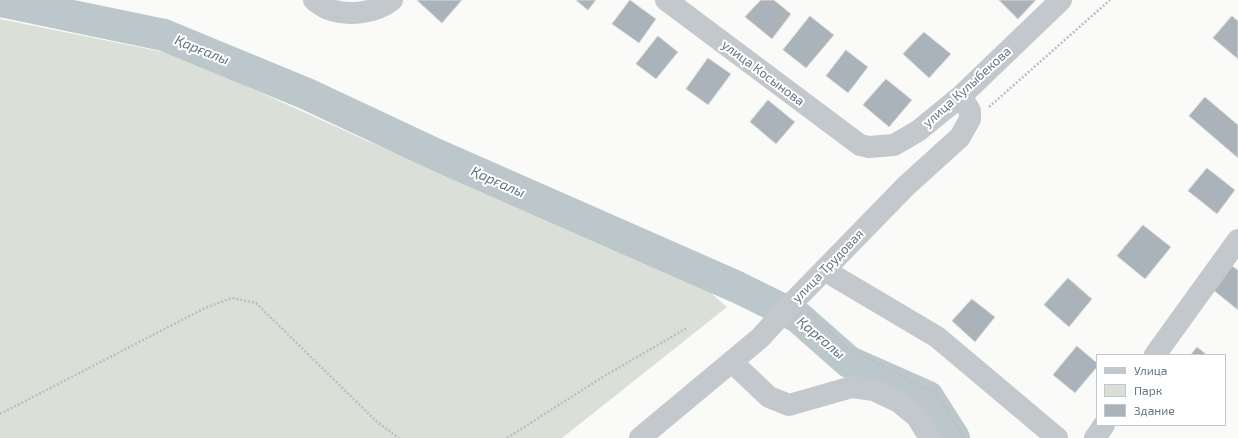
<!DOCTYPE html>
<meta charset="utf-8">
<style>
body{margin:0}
#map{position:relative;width:1238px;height:438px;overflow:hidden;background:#fafaf8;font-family:"Exo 2",sans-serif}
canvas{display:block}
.legend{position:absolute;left:1096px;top:354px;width:130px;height:72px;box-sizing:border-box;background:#fff;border:1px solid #c1c8cd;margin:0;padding:5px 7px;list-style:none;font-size:12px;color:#657683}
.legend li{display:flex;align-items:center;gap:8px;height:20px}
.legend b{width:20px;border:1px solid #c1c8cd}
</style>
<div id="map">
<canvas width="1238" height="438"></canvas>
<ul class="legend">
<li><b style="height:5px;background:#c3c8cc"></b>Улица</li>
<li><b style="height:11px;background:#dadfd7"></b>Парк</li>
<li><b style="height:11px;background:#aab3b9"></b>Здание</li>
</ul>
</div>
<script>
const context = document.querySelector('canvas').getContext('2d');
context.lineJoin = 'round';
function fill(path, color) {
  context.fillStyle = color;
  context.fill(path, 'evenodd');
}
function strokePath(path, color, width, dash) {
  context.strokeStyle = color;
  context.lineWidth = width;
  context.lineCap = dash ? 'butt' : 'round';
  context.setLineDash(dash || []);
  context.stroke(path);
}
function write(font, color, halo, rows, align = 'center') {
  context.font = font + ' "Exo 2",sans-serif';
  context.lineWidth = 4;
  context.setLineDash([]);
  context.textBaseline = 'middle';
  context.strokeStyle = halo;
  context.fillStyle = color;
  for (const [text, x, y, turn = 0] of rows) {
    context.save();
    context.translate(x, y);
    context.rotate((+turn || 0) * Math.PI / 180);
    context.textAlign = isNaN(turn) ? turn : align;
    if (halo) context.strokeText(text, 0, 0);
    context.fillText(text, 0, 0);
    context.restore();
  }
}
fill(new Path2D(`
 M0 19 178 55 363 139 673 268 705 288 727 307 562 438H0Z`), '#dadfd7');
strokePath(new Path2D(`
 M0 1 164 35 307 94 437 155 737 287 798 317 849 362 928 397 954 438`), '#bbc7cb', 32);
const building = new Path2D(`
 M417 0H462L442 23Z
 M576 0H596L588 10Z
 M630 0 656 19 639 43 612 24Z
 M761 0H774L791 14 772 39 745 17Z
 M999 0H1036L1018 19Z
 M810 16 834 35 806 68 783 50Z
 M1232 16 1238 21V59L1213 38Z
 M924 32 951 54 929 78 903 54Z
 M658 36 678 52 656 79 636 64Z
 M846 50 868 67 848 93 826 76Z
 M708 58 731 74 708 105 686 89Z
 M886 79 912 100 889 127 863 105Z
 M1205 97 1238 125V158L1189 116Z
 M768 100 795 122 776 144 750 122Z
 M1207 168 1235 190 1217 214 1188 191Z
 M1143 225 1171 247 1145 279 1117 256Z
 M1232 266 1238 270V310L1212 289Z
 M1068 278 1092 299 1069 327 1044 305Z
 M972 299 995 317 975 342 952 321Z
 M1077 346 1097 363V367L1075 393 1053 375Z
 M1197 347 1207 355H1191Z`);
fill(building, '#aab3b9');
strokePath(building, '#dcdcda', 1);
strokePath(new Path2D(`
 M989 107 1110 0
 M809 312 847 348 937 394 964 438
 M0 414 205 308 232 298 256 303 377 422 399 438
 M507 438 601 378 687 328`), '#bbbfc2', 2.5, [2, 2]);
strokePath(new Path2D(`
 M314 0C318 3 323 7 328 9 347 16 375 14 392 0
 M666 0 860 145 869 147 894 145 918 131 961 96 1061 0
 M824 270 937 337 1057 438
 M1155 355 1238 240
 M732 362 769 397 789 405 852 387 874 390 899 402 917 417 930 438
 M640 438 760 338 793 302 906 186 960 137 970 119V111L961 96
 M1095 438 1104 425`), '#c3c8cc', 22);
write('13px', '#657683', '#fff', [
 ["улица Косынова",763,73,37],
 ["улица Кулыбекова",967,87,-42],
 ["улица Трудовая",828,266,-46]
]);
write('italic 14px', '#60757c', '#fff', [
 ["Қарғалы",202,50,22],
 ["Қарғалы",498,182,24],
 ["Қарғалы",821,338,40]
]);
</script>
